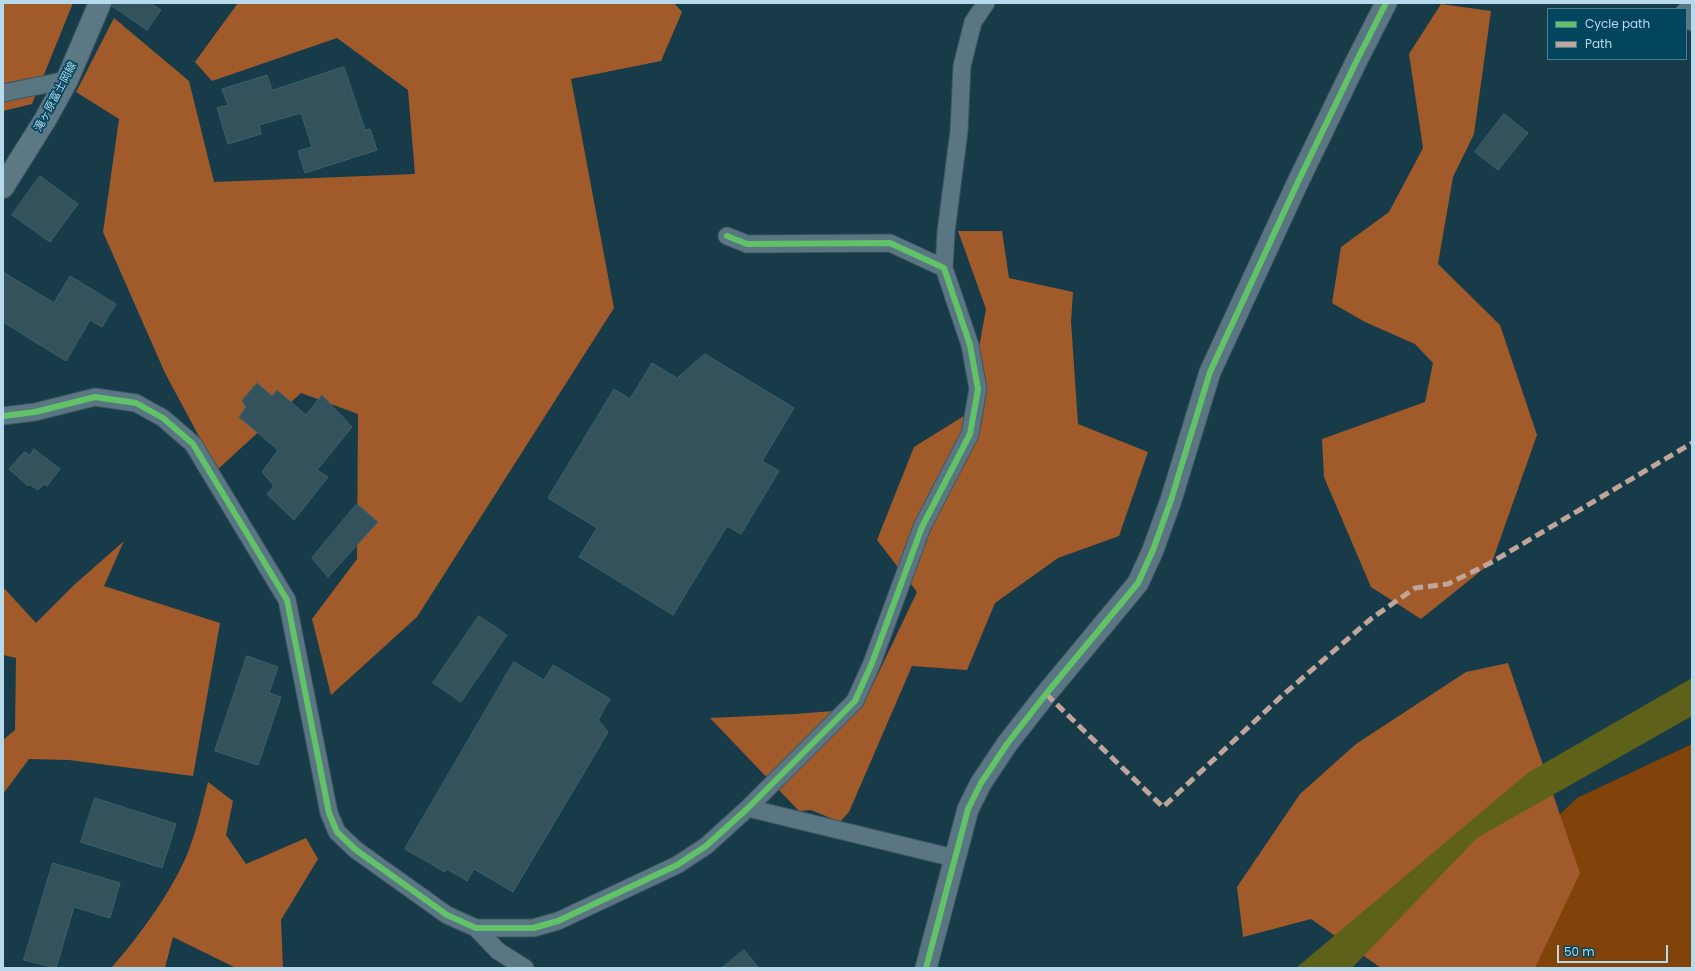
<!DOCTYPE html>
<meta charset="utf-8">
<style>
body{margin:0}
#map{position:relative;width:1695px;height:971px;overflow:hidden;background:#173b48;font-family:Poppins,sans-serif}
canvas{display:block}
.frame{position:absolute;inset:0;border:4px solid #b6d9eb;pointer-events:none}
.legend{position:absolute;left:1547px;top:8px;width:140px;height:52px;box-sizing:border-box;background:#02455d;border:1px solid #4a8096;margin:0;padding:5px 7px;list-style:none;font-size:12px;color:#b6d9eb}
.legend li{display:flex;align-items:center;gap:8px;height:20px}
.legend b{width:20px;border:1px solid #4a8096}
.scale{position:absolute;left:1557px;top:945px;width:111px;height:18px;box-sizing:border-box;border:2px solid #b6d9eb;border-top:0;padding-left:5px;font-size:12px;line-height:14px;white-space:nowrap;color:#b6d9eb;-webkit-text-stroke:3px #02455d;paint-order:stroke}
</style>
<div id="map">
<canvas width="1695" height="971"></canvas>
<div class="frame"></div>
<ul class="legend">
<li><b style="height:5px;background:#61c268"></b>Cycle path</li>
<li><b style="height:5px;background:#c0a59a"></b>Path</li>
</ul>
<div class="scale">50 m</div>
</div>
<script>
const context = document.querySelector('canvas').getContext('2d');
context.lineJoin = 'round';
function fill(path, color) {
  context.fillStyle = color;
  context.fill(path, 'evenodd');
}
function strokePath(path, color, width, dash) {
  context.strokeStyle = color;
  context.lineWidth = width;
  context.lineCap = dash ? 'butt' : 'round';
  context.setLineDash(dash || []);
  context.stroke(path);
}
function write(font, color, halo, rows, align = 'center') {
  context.font = font + ' Poppins,"Noto Sans JP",sans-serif';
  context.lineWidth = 3.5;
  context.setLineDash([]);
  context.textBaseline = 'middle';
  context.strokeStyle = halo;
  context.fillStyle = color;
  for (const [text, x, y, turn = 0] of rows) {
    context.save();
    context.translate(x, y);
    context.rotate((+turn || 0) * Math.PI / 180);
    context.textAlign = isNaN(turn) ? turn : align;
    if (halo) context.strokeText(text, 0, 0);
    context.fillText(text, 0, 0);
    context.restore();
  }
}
fill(new Path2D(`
 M1692 744V968H1400L1577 798Z`), '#82430b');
fill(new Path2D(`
 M3 3H73L32 104 3 111Z
 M238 3H674L682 12 661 61 571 79 614 308 417 617 331 695 312 619 357 559 358 414 301 393 217 470 165 373 103 232 119 119 76 92 114 18 189 81 214 182 415 174 408 90 337 38 212 81 195 62Z
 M1441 4 1491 11 1474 134 1453 177 1438 264 1500 325 1537 435 1492 562 1421 619 1371 587 1324 477 1322 439 1425 402 1433 363 1415 344 1365 322 1332 303 1341 247 1389 212 1423 148 1409 54Z
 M958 231H1002L1009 278 1073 292 1071 322 1078 424 1148 452 1119 536 1058 558 995 603 967 670 912 666 849 812 840 822 811 810 799 811 710 718 795 714 859 709 876 678 917 592 877 540 914 447 967 414 986 309Z
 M124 541 104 586 220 623 193 776 69 760 29 759 3 794V740L15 730 16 658 3 655V587L36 623 74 585Z
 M1508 663 1580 873 1535 968H1381L1311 919 1243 937 1237 887 1300 794 1356 744 1466 672Z
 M208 782 233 801 226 835 246 864 306 838 318 859 281 920 283 968H236L173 937 165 968H111C140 936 179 882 192 841 199 821 203 801 208 782Z`), '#a15b2b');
fill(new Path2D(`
 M1692 678V716L1477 838 1352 968H1296L1529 772Z`), '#5d6119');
const building = new Path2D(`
 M112 3H150L161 10 147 30 112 6Z
 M344 67 365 130 370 129 377 150 305 173 298 151 312 147 301 113 259 125 261 134 228 144 217 108 228 105 222 89 267 75 272 90Z
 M1504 114 1528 133 1498 170 1475 152Z
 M40 176 78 204 50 242 12 215Z
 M3 272 54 303 70 276 116 304 102 327 90 320 66 361 3 322Z
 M705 354 794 408 762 461 779 471 741 534 727 526 673 615 579 557 597 528 548 498 614 389 630 399 652 363 677 378Z
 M257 383 272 396 277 390 306 415 322 395 352 427 317 470 328 477 294 520 267 494 274 486 262 472 278 450 239 417 246 407 242 401Z
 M34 449 60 469 47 486 44 484 38 490 29 484 28 486 9 469 24 452 30 455Z
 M357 504 378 522 328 577 312 558Z
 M479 616 507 635 461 702 433 683Z
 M247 656 278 667 269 693 281 697 258 765 215 751Z
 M514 662 544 680 553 665 610 699 598 720 608 732 513 892 474 869 467 881 447 869 445 872 405 849Z
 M95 798 176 824 162 868 81 842Z
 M53 863 120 883 110 918 74 907 56 968 24 960Z
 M744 950 759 968H722Z`);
fill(building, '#34525b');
strokePath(building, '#3d626c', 1);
const minor = new Path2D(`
 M3 93 67 80
 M944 268 946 232 959 131 962 66 973 22 986 3
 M3 416 35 412 95 397 136 403 163 418 193 444 287 600 329 813 337 832 356 850 447 915 476 928H533L558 921 677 865 706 846 748 808 855 701 872 663 922 527 970 434 978 389 970 345 944 268 890 243 747 244 727 236
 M748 808 954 858
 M476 928 498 951 525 968`);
const tertiary = new Path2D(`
 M1686 13 1692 20
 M926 968 968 809 981 783 1007 744 1046 694 1138 583 1153 550 1171 500 1210 372 1297 184 1356 62 1386 3`);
const secondary = new Path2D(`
 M3 187 45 120 67 80 100 3`);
strokePath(minor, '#3c5661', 19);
strokePath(tertiary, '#3c5661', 23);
strokePath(secondary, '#3c5661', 24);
strokePath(minor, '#597682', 17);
strokePath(tertiary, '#597682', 21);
strokePath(secondary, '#5c7885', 22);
strokePath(new Path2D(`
 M1046 694 1163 807 1284 694 1372 618 1415 588 1448 584 1492 562 1692 443`), '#c0a59a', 5, [10, 5]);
strokePath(new Path2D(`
 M3 416 35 412 95 397 136 403 163 418 193 444 287 600 329 813 337 832 356 850 447 915 476 928H533L558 921 677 865 706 846 748 808 855 701 872 663 922 527 970 434 978 389 970 345 944 268 890 243 747 244 727 236
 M926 968 968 809 981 783 1007 744 1046 694 1138 583 1153 550 1171 500 1210 372 1297 184 1356 62 1386 3`), '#61c268', 6);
write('11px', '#b6d9eb', '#02455d', [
 ["滝ヶ原富士岡線",56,97,-62]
]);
</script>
